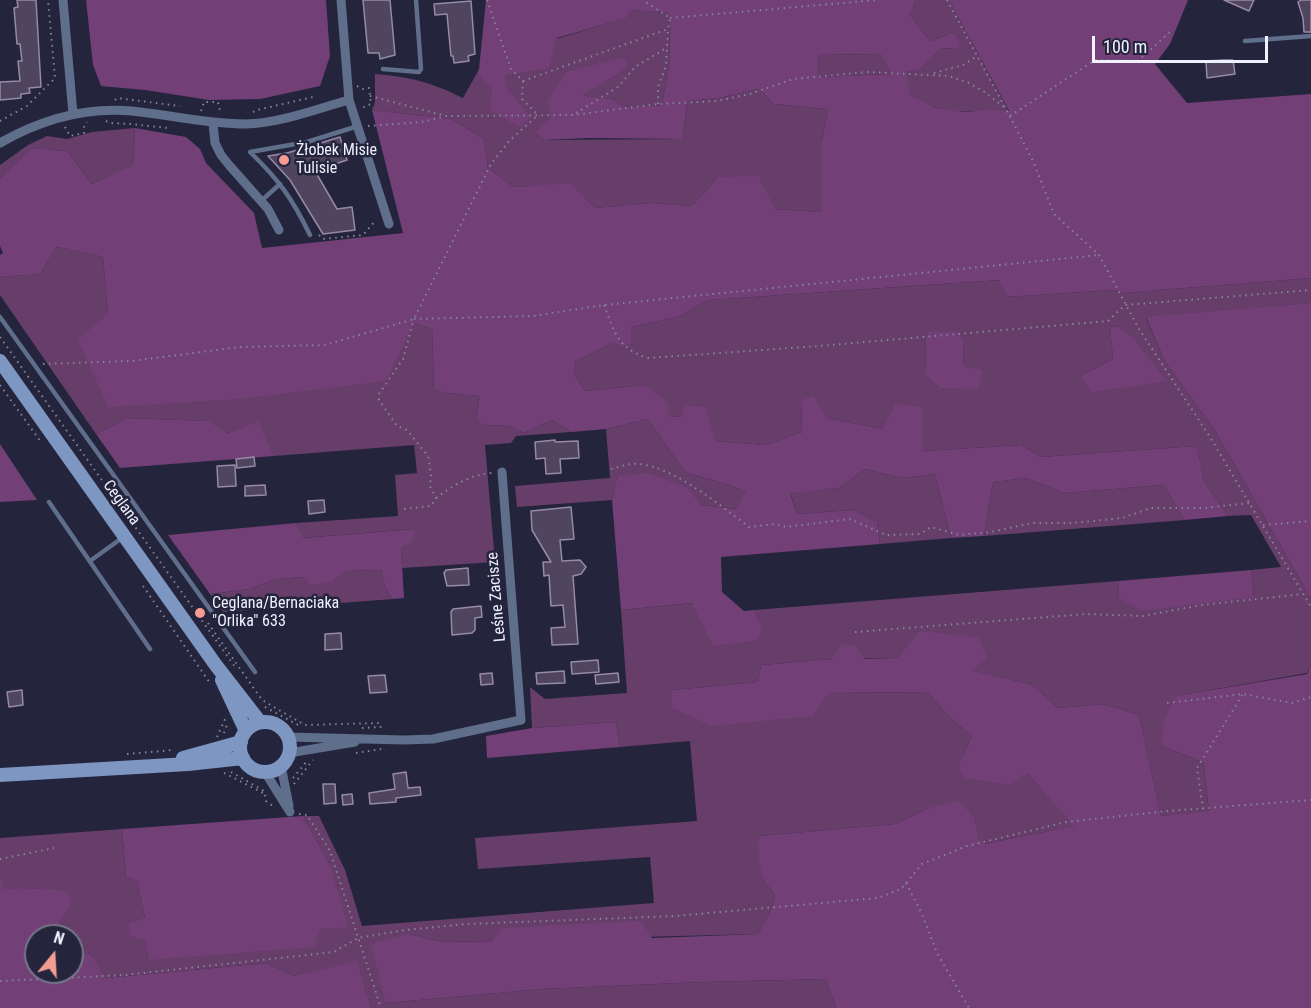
<!DOCTYPE html>
<meta charset="utf-8">
<style>
body{margin:0}
#map{position:relative;width:1311px;height:1008px;overflow:hidden;background:#24243d;font-family:"Roboto Condensed",sans-serif}
canvas{display:block}
.north{position:absolute;left:24px;top:924px;width:60px;height:60px;box-sizing:border-box;background:#24243d;border:2px solid #76768a;border-radius:50%;rotate:18deg;font-size:16px;font-weight:700;line-height:24px;text-align:center;color:#f0f1fe}
.north::after{content:'';display:block;margin:auto;width:21px;height:27px;background:#f59c92;clip-path:polygon(50% 0,100% 100%,50% 72%,0 100%)}
.scale{position:absolute;left:1092px;top:36px;width:176px;height:27px;box-sizing:border-box;border:3px solid #f0f1fe;border-top:0;padding-left:8px;font-size:18px;line-height:21px;white-space:nowrap;color:#f0f1fe;-webkit-text-stroke:4px #24243d;paint-order:stroke}
</style>
<div id="map">
<canvas width="1311" height="1008"></canvas>
<div class="north">N</div>
<div class="scale">100 m</div>
</div>
<script>
const context = document.querySelector('canvas').getContext('2d');
context.lineJoin = 'round';
function fill(path, color) {
  context.fillStyle = color;
  context.fill(path, 'evenodd');
}
function strokePath(path, color, width, dash) {
  context.strokeStyle = color;
  context.lineWidth = width;
  context.lineCap = dash ? 'butt' : 'round';
  context.setLineDash(dash || []);
  context.stroke(path);
}
function write(font, color, halo, rows, align = 'center') {
  context.font = font + ' "Roboto Condensed",sans-serif';
  context.lineWidth = 5;
  context.setLineDash([]);
  context.textBaseline = 'middle';
  context.strokeStyle = halo;
  context.fillStyle = color;
  for (const [text, x, y, turn = 0] of rows) {
    context.save();
    context.translate(x, y);
    context.rotate((+turn || 0) * Math.PI / 180);
    context.textAlign = isNaN(turn) ? turn : align;
    if (halo) context.strokeText(text, 0, 0);
    context.fillText(text, 0, 0);
    context.restore();
  }
}
fill(new Path2D(`
 M916 0H949L1009 112C985 110 960 114 936 108 927 106 918 100 910 95L905 72 919 70 942 48 956 49 954 32 930 41 910 15Z
 M631 10 669 13 670 60 662 105 625 107 612 99 581 95 617 75 629 65 626 57 537 132 544 140 683 139 687 101 719 98 759 89 774 104 828 109 822 141V212L775 209 718 177 692 206 651 203 595 208 570 184 514 187 488 168 484 139 452 119 372 110 375 102V74C410 77 431 82 463 98L477 73 492 87 531 116 505 88V76L549 67 556 39 625 18Z
 M880 54 891 74 818 77 819 55Z
 M135 128 133 166 92 184 67 151 32 148 0 178V165L28 145 47 136 67 139 92 132Z
 M57 247 103 257 108 314 414 323 432 329 434 389 444 393 480 396 476 415 482 425 509 426 524 433 552 420 572 432 516 436 511 443 485 445 495 562 402 568 401 548 412 541 414 529 302 538 296 523 398 516 395 475 417 473 414 445 274 456 257 422 228 433 207 421 127 418 96 434 0 295V277L40 274Z
 M1311 278V303L1146 318 1165 362 1214 429 1311 599V664L1307 673 1177 696 1161 746 1203 762 1209 812 1161 816 1139 715 1104 704 1058 708 1033 685 970 670 921 631 897 658 832 659 761 665 758 682 672 690 828 693 928 692 948 716 972 736 958 766 1027 773 1075 826 983 844 979 838 975 820 929 808 895 824 759 836 761 877 775 895 771 910 758 934 443 942 409 934 386 1003 542 989 703 982 826 979 836 1008H371L357 962 293 976 267 963 104 978 92 955 77 949 72 936 59 924 70 903 48 888 2 890 0 874V838L122 829 126 877 137 881 145 918 148 960 330 865 303 816H319L345 870 362 926 654 903 650 857 478 869 475 838 697 821 690 741 620 747 616 722 532 728 530 687 545 699 627 693 621 610 693 603 762 626 754 610 1118 581 1119 598 1254 596 1251 570 1281 567 1251 515 1228 516 1204 481 1197 446 1041 457 1021 445 923 451 883 429 827 418 801 400 802 432 766 445 714 441 681 417 669 416 646 385 585 391 574 374 576 361 612 343H631V327L678 317 708 300 1001 280 1007 297 1113 290 1123 293ZM1117 326 1166 381 1080 376 1113 359 1110 327ZM926 338 964 341 963 366 939 388 925 375Z
 M648 419 685 472 729 485 745 492 737 509 701 505 686 487 617 477 612 500 517 507 515 486 610 478 606 429Z
 M865 469 902 478 935 474 951 538 880 544 877 522 854 510 797 514 790 492 839 488Z
 M1026 478 1064 493 1163 485 1185 520 984 536 993 482Z
 M381 570 385 587 393 599 223 612 210 594 250 589 275 579 304 577 333 582 345 571Z`), '#673e6a');
fill(new Path2D(`
 M86 0H326L330 56 320 86 260 99 209 100 145 90 101 86 93 65Z
 M486 0H916L910 15 930 41 954 32 960 43 957 49 942 48 919 70 906 72 910 95 935 108 965 112 988 110 1009 111 949 0H1188L1170 44 1155 64 1187 103 1311 94V278L1123 293 1113 290 1007 297 1000 280 708 300 678 317 631 327V343L626 346 612 343 576 361 574 374 585 391 646 385 668 403 669 416 681 417 684 406 706 407 715 441 766 445 802 432 801 400 813 396 827 418 883 429 895 404 923 407V451L1021 445 1041 457 1197 446 1204 481 1228 516 1185 520 1163 485 1064 493 1026 478 993 482 984 536 951 538 935 474 902 478 865 469 839 488 790 493 797 514 854 510 877 522 880 544 721 557 722 592 744 611 754 610 762 626 757 640 713 646 692 603 621 610 612 500 617 477 647 473 687 487 701 505 736 509 745 492 729 485 685 472 648 419 606 429 572 432 552 420 524 433 509 426 482 425 476 416 480 396 444 393 434 389 432 329 414 323 386 381 238 399 108 407 78 339 108 314 103 257 57 247 40 274 0 277V255L3 253 0 246V178L32 148 67 151 92 184 133 165 135 128 186 137 200 149 206 163 254 213 262 248 403 233 372 110 452 119 484 139 488 168 514 187 570 183 595 208 651 203 692 206 718 177 758 176 775 209 822 212V141L828 109 774 104 759 89 719 98 687 101 683 139 588 138 544 140 536 132 551 118 547 102 566 72 626 57 629 65 617 75 582 95 612 99 625 107 662 105 670 60 669 13 631 10 626 18 557 38 549 68 505 76 506 88 531 116 519 127 490 110 492 88 477 73 479 69ZM880 54 891 74 818 77 819 55Z
 M1311 303V599L1214 429 1165 362 1146 317Z
 M1117 326 1133 338 1167 381 1092 392 1080 376 1113 359 1110 327Z
 M956 331 964 341 963 366 982 370 978 389 939 388 925 375 926 338 928 332Z
 M127 418 208 421 228 433 258 421 274 456 120 468 96 434Z
 M0 444 37 500 0 502Z
 M296 523 303 538 415 529 413 541 401 548 404 598 393 599 385 587 381 570 345 571 333 582 311 585 304 577 275 579 250 589 210 594 168 535Z
 M1251 570 1254 597 1142 611 1119 598 1118 581Z
 M920 631 979 638 987 658 971 670 1033 685 1058 708 1104 704 1139 715 1161 816 1209 811 1203 762 1161 746 1164 720 1176 696 1307 674 1311 664V1008H836L826 979 703 982 542 989 386 1003 371 944 409 934 443 942 492 941 502 928 641 921 652 938 758 934 771 910 775 895 761 877 758 847 759 836 895 824 929 808 960 801 975 820 979 838 984 844 1074 826 1027 773 1010 785 966 778 958 766 972 736 948 716 928 692 828 693 813 716 712 726 672 708V690L758 682 761 665 832 659 842 644 856 646 864 659 897 658Z
 M616 722 620 747 487 758 486 736 532 728Z
 M303 816 330 865 348 927 320 929 314 947 148 960 146 941 130 936 129 924 145 918 137 881 126 877 122 829Z
 M0 874 3 889 48 888 69 893 71 903 59 924 70 936H36V972H72V940L77 949 92 955 105 978 267 963 293 976 357 961 371 1008H0Z`), '#723f77');
const building = new Path2D(`
 M17 0H36L41 87 29 88 30 93 21 94V98L0 100V82L20 81 18 61H22L20 44H17L14 8 18 7Z
 M363 0H390L395 55 380 59 379 53H368Z
 M1224 0H1254L1249 11Z
 M1301 0H1311V32H1304L1303 18 1298 2Z
 M471 1 475 54 468 56 469 61 454 63 453 56H451L447 14 435 15 434 4Z
 M1223 60H1233L1235 74 1207 78 1206 61Z
 M340 137 347 160 315 171 337 209 352 207 355 230 323 234 290 180 268 156 287 153Z
 M555 440V442L578 441 579 458 560 459 561 473 546 474 545 458 536 459 535 442Z
 M254 457 255 466 237 468 236 459Z
 M235 465 236 486 218 487 217 466Z
 M265 485 266 495 245 496V486Z
 M324 500 325 512 309 514 308 501Z
 M571 507 574 539 560 540 562 561 580 560 586 567 581 574 573 576 578 644 552 645 551 628 565 627 563 605 551 606 549 575 544 576 543 562H551L532 530 531 511Z
 M468 568 469 585 447 586 444 573 446 570Z
 M481 606 482 617 475 618V630L472 633 452 635 451 612 453 609Z
 M341 633 342 649 325 650V634Z
 M598 660 599 672 572 674 571 662Z
 M564 671 565 683 537 684 536 673Z
 M492 673 493 684 481 685 480 674Z
 M618 673 619 682 596 684 595 675Z
 M385 675 387 692 370 693 368 676Z
 M22 690 23 705 9 707 7 692Z
 M406 772 408 788 420 787 421 795 396 798V802L370 804 369 793 395 789 393 774Z
 M323 784H335L336 803 324 804Z
 M352 794 353 804 343 805 342 795Z`);
fill(building, '#50455f');
strokePath(building, '#968aa7', 1.5);
strokePath(new Path2D(`
 M487 0 511 69 523 81 522 99 538 115
 M947 0 1007 111 1033 161 1054 214 1099 255 1139 329 1210 437 1311 607
 M670 18 877 0
 M934 73 963 65 977 56
 M523 81 668 29 670 18 643 0
 M357 86 363 89 369 88 371 104 364 107 362 110
 M370 96 446 116 573 115 658 104 717 101 750 94 793 79 867 72 949 76 969 83 986 93 1005 108
 M115 100 117 98 180 106
 M658 104V87L666 66 668 30
 M201 111 204 102H218L220 111
 M253 112 257 110 313 97 317 98
 M576 113 618 87 635 67 668 47
 M1010 116 1095 60 1138 61 1171 31
 M0 121 27 106 55 78 48 0
 M106 121 110 123 131 124 168 128 171 127
 M368 126 421 122 443 117
 M65 127 70 136 84 133V127L87 122
 M319 235 323 239 363 235 376 220
 M604 305C615 333 617 348 648 358L819 346 1108 321 1125 305 1311 290
 M0 337 235 667
 M43 364 131 361 240 347 325 345 414 319 491 164 510 140 537 116
 M0 385 41 442
 M611 469C620 467 629 463 639 464 674 467 721 506 749 527L776 524 786 527 850 519 886 535 920 534 931 527 959 535 991 532 1032 523H1073L1122 518 1151 508H1204L1250 503
 M436 498C454 485 469 475 492 473
 M404 509 431 506 436 498 430 486 431 474 428 456 407 430 397 426 379 400V394L403 359 414 319 533 316 604 305 1099 255
 M1263 525 1311 521
 M143 586 210 683
 M208 623 262 700 305 725 380 723 381 729
 M855 632 1086 614 1143 616 1201 605 1303 594
 M1167 703 1243 694 1292 703 1311 697
 M265 707 300 726
 M362 728 380 727
 M224 733 228 722
 M217 737 226 717
 M356 753 382 749
 M127 754 173 750
 M231 772 264 791 266 801 273 806
 M224 773 267 795
 M293 778 307 761
 M294 784 313 760
 M1203 809 1197 768 1243 694
 M299 814 307 815 330 851 381 1008
 M0 859 54 848
 M906 883 922 914 937 953 969 1008
 M0 981 125 975 334 952 358 938 405 930 467 924 675 916 878 898 901 889 922 864 967 846 1066 822 1168 811 1311 800`), '#858599', 2, [1.5, 4.5]);
strokePath(new Path2D(`
 M1245 41 1311 36
 M383 69 419 72 421 69 416 0
 M261 201 280 184
 M310 235C292 198 279 180 250 152L307 142 358 126
 M0 317 255 672
 M49 502 150 649
 M90 561 122 538`), '#5f6e8a', 4.5);
strokePath(new Path2D(`
 M63 0 73 114
 M341 0 349 100 389 224
 M213 123 215 143 221 155 229 165 268 209 279 230
 M0 143C40 120 86 107 132 111 171 115 208 124 246 124 281 123 316 109 349 100
 M288 737 404 740 433 739 521 720 502 472
 M289 753 355 742
 M281 766 289 806
 M265 772 290 812`), '#5f6e8a', 9);
strokePath(new Path2D(`
 M0 361 215 664 260 722
 M222 680 246 731
 M240 747a25 25 0 1 1 50 0a25 25 0 1 1-50 0Z
 M183 758 241 742
 M0 775 188 764 243 758`), '#7d96c2', 14);
for (const [x, y, r, color] of [
 [284,160,6,"#f59c92"],
 [200,613,6,"#f59c92"]
]) {
  const dot = new Path2D();
  dot.arc(x, y, r, 0, 2 * Math.PI);
  context.fillStyle = color;
  context.fill(dot);
  strokePath(dot, '#24243d', 2);
}
write('16px', '#f0f1fe', '#24243d', [
 ["Żłobek Misie",296,151],
 ["Tulisie",296,169],
 ["Ceglana/Bernaciaka",212,604],
 ["\"Orlika\" 633",212,622]
], 'left');
write('16px', '#f0f1fe', '#24243d', [
 ["Ceglana",121,503,54],
 ["Leśne Zacisze",497,597,-95]
]);
</script>
